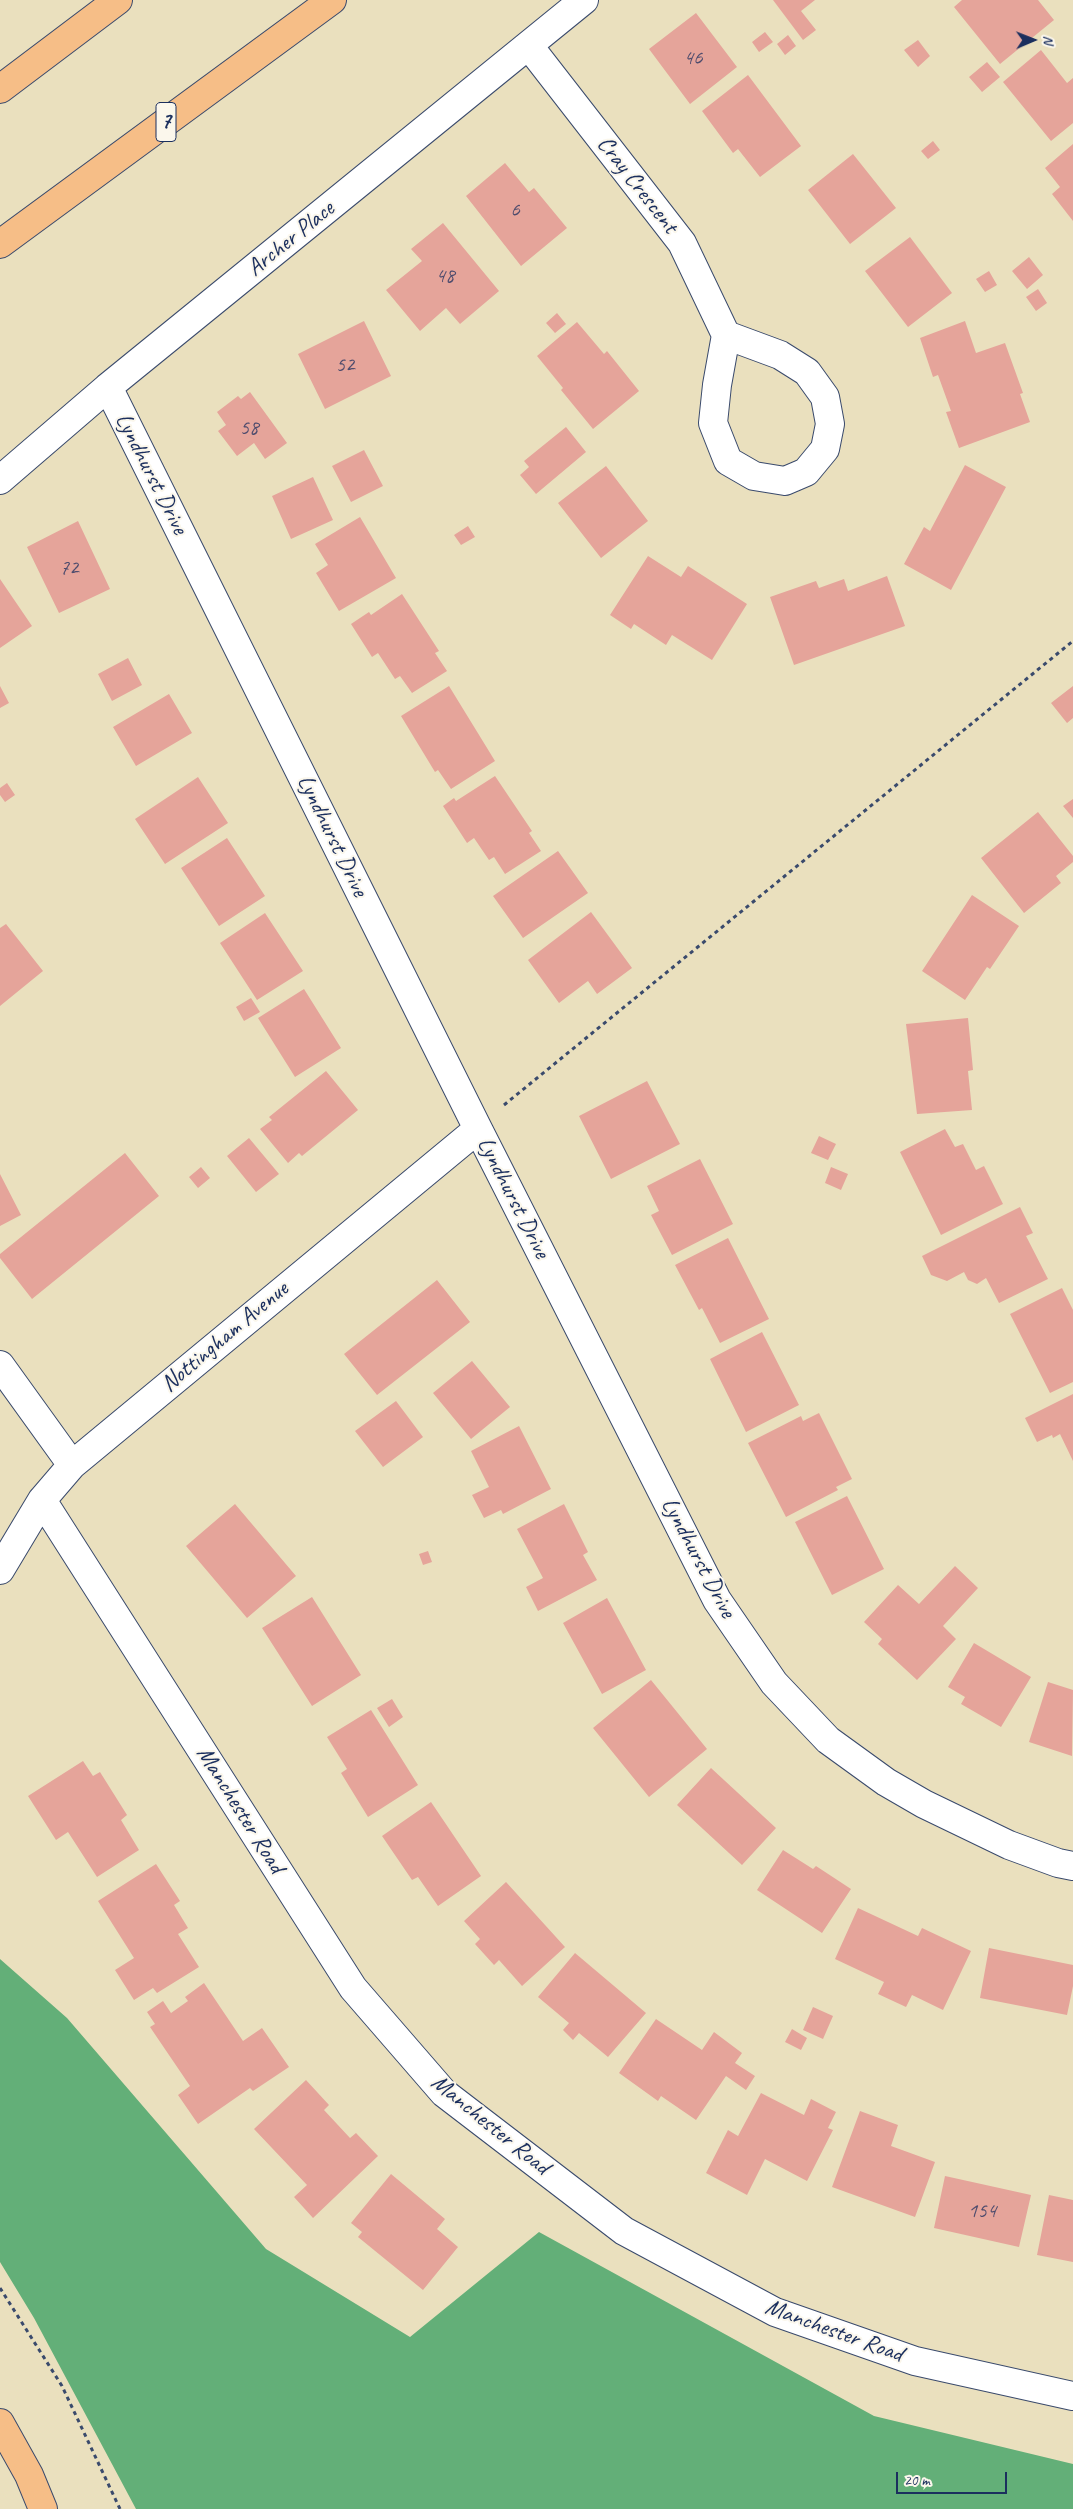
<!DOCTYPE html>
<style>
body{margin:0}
#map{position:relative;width:1073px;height:2509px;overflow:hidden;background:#eae0be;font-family:Caveat,sans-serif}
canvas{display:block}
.north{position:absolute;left:1008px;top:15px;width:50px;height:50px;-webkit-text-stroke:4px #fbf7ec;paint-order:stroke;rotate:89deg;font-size:14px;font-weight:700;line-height:20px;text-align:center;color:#1b2f5e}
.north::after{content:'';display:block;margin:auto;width:18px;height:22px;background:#1b2f5e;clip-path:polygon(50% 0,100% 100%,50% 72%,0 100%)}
.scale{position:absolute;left:896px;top:2472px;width:111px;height:22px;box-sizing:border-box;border:2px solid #1b2f5e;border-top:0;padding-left:6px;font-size:15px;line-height:18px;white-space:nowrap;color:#1b2f5e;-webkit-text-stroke:4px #fbf7ec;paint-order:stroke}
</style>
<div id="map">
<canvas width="1073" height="2509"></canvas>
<div class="north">N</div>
<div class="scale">20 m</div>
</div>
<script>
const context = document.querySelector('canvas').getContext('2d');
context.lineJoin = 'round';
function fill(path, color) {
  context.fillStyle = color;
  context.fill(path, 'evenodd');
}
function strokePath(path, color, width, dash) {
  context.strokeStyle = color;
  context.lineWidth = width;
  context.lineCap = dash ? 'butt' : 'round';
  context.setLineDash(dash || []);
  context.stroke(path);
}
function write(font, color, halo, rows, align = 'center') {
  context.font = font + ' Caveat,sans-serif';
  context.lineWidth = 4;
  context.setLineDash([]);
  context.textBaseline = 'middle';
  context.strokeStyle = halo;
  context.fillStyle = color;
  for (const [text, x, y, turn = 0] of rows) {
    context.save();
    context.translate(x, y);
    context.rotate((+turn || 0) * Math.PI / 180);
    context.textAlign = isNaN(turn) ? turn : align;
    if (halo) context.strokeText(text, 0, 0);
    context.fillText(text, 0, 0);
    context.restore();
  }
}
fill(new Path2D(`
 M0 1959 67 2018 266 2249 410 2337 539 2232 874 2416 1073 2464V2509H136L34 2318 0 2262Z`), '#63af78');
fill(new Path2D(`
 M773 0H815L801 11 816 30 803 40Z
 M962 0H1038L1054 20 1000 64 954 7Z
 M696 13 737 67 690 104 649 49Z
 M765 32 773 42 759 52 752 42Z
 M788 35 796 46 785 55 777 44Z
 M918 40 930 56 918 67 904 50Z
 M1041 50 1067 83 1073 78V123L1051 141 1003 82Z
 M987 62 1000 77 982 92 969 77Z
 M748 75 801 146 760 177 738 149 733 153 702 111Z
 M933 141 940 150 928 159 921 151Z
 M1073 144V221L1052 194 1060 187 1045 168Z
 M853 154 896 208 850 244 808 190Z
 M505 163 529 192 534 188 567 228 521 266 466 196Z
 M443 223 499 291 460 324 446 308 420 331 386 290 422 261 411 249Z
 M910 237 952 293 908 327 865 271Z
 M1029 257 1043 275 1027 289 1012 271Z
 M989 271 997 285 985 292 976 279Z
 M1038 289 1047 303 1036 311 1026 297Z
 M557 313 566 324 555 333 546 323Z
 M364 321 391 376 325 409 298 354Z
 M965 321 976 353 1005 343 1023 393 1020 394 1030 422 959 448 946 412 951 411 938 375 933 377 920 338Z
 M577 322 604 354 607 351 639 391 593 429 561 390 563 388 537 356Z
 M250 392 287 443 265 459 254 443 237 456 218 431 226 425 217 412 238 396 241 399Z
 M566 427 586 452 536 494 520 475 529 467 524 461Z
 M364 450 383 486 351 502 332 466Z
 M965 465 1006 487 951 590 904 564 924 527 930 531Z
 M606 466 648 521 601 558 558 503Z
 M313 477 333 520 291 539 272 496Z
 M360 517 396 578 339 611 316 573 328 565 315 544Z
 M78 521 110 589 59 613 27 547Z
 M468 526 475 537 461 545 454 535Z
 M648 556 681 577 688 566 747 604 712 660 672 635 666 645 634 624 631 629 610 615Z
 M887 576 905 626 794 665 770 597 816 581 819 588 844 579 848 591Z
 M0 579 32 626 0 648Z
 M402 594 439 651 435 653 447 671 412 693 400 676 395 679 378 653 372 657 351 624 369 612 371 615Z
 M128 658 142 685 112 701 98 674Z
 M0 686 9 703 0 708Z
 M449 686 495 761 451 789 438 770 435 772 401 716Z
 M1073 686V718L1067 723 1051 703Z
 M169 694 192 733 136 766 113 727Z
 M495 776 532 831 529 833 541 851 505 874 494 857 489 860 474 838 467 843 443 806 454 798 456 801Z
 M198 777 228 823 165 864 135 819Z
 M7 783 15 795 5 802 0 795V788Z
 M1073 799V818L1063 806Z
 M1038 812 1073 856V862L1056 876 1061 883 1024 913 981 858Z
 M227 838 265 896 219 926 181 868Z
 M558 851 588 893 523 938 493 896Z
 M972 895 1019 926 990 969 987 967 965 1000 922 971Z
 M591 912 632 968 597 994 588 981 559 1003 528 960Z
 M265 913 303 971 257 1000 220 943Z
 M6 924 43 971 0 1006V928Z
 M304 989 341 1048 295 1077 258 1018Z
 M251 998 260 1012 244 1021 236 1007Z
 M968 1018 973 1070 968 1071 972 1110 917 1114 906 1024Z
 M326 1071 358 1110 302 1156 299 1153 288 1163 260 1129 272 1120 269 1117Z
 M647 1081 680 1144 611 1179 579 1116Z
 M945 1129 955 1147 963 1144 976 1170 984 1166 1003 1204 941 1235 900 1152Z
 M819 1136 836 1144 828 1160 811 1153Z
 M249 1138 279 1174 256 1192 227 1156Z
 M125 1153 159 1196 32 1299 0 1258V1254Z
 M700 1159 733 1224 672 1255 651 1215 659 1211 647 1186Z
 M201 1167 210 1178 198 1188 189 1177Z
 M831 1167 848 1174 841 1190 825 1183Z
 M0 1174 21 1215 0 1226Z
 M1020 1207 1033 1233 1026 1236 1048 1279 999 1303 986 1278 977 1284 968 1280 964 1272 947 1281 931 1275 922 1256Z
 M728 1238 769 1319 720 1343 702 1308 699 1310 675 1265Z
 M437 1280 470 1322 377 1395 344 1354Z
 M1062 1288 1073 1310V1382L1050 1393 1010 1314Z
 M762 1332 799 1405 746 1432 710 1359Z
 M472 1361 510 1407 471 1439 433 1393Z
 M1073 1394V1461L1060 1434 1053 1438 1052 1435 1037 1442 1025 1418Z
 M396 1401 423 1437 383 1467 355 1431Z
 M819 1413 852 1479 836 1487 838 1490 786 1517 748 1443 801 1416 803 1421Z
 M519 1426 551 1489 503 1514 501 1510 484 1518 472 1495 489 1487 471 1451Z
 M847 1496 884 1569 832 1595 795 1522Z
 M235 1504 296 1576 247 1618 186 1546Z
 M564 1504 588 1552 583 1555 597 1580 538 1611 526 1587 543 1578 517 1529Z
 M428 1551 432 1562 423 1565 419 1554Z
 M955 1566 978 1588 943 1626 956 1639 917 1680 878 1644 882 1639 864 1622 898 1585 919 1604Z
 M312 1597 361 1675 312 1706 262 1628Z
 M607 1598 646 1670 602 1694 563 1623Z
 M974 1643 1031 1677 1001 1727 961 1704 965 1697 948 1687Z
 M651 1680 707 1749 649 1797 593 1728Z
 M1048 1682 1073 1690 1072 1756 1029 1742Z
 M392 1699 403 1717 389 1727 377 1708Z
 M371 1710 418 1785 368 1817 341 1773 347 1769 327 1737Z
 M83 1761 93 1776 100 1772 127 1815 121 1820 139 1850 97 1877 68 1832 56 1840 28 1796Z
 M711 1768 776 1828 742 1865 677 1805Z
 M431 1802 481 1876 438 1906 418 1877 412 1880 382 1836Z
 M783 1850 813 1869 816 1866 851 1889 822 1933 757 1890Z
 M156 1864 180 1901 174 1905 188 1928 178 1934 199 1967 157 1993 153 1988 134 2000 115 1970 134 1958 98 1901Z
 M506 1882 565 1947 522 1986 499 1960 494 1965 475 1944 480 1939 464 1921Z
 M858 1908 918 1936 922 1928 971 1951 943 2010 912 1995 906 2007 878 1994 884 1982 835 1959Z
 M989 1948 1073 1965V1986L1067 2015 980 1998Z
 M575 1953 646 2013 608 2057 579 2033 573 2040 563 2030 569 2023 538 1997Z
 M204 1983 243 2041 262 2028 289 2067 253 2091 250 2088 198 2124 178 2095 190 2086 150 2027 155 2024 147 2012 163 2001 171 2013 188 2001 185 1997Z
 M813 2007 833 2016 823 2039 803 2030Z
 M656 2019 702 2050 714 2032 742 2053 735 2063 755 2076 746 2090 726 2076 696 2120 661 2096 658 2101 619 2073Z
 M792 2029 807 2038 801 2050 785 2042Z
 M306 2080 329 2105 324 2110 350 2138 356 2133 378 2156 313 2218 294 2197 307 2185 254 2129Z
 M761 2093 804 2115 811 2099 836 2112 828 2128 833 2130 807 2181 765 2159 747 2195 706 2173 728 2130 738 2136Z
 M860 2111 898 2125 891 2146 935 2162 915 2217 832 2187Z
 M391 2174 445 2219 437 2229 458 2247 423 2290 358 2237 362 2232 351 2223Z
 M945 2176 1031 2195 1019 2247 934 2228Z
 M1049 2195 1073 2200V2262L1037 2255Z`), '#e5a49a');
const minor = new Path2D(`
 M529 46 682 243 726 335 717 385 713 423 728 461 754 476 785 481 806 472 825 449 830 424 825 397 807 372 780 355 726 335
 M108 387 478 1129 717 1600 774 1683 828 1740 886 1782 924 1804 1009 1845 1058 1863 1073 1866
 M0 480 108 387 584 0
 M0 1365 72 1465
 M42 1500 353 1988 444 2093 624 2231 775 2312 915 2361 1073 2396
 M0 1570 42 1500 72 1465 478 1129`);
const major = new Path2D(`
 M0 2423 29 2475 43 2509`);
const highway = new Path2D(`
 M0 89 118 0
 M0 244 332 0`);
strokePath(minor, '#3a4a6c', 30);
strokePath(major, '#3a4a6c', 30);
strokePath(highway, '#3a4a6c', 30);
strokePath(new Path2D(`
 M504 1105 1073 641
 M0 2288 62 2386 120 2509`), '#3a4a6c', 3, [4, 4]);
strokePath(minor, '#fff', 28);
strokePath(major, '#f6be87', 28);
strokePath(highway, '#f6be87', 28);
write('21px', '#4e4c6d', null, [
 ["46",693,58],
 ["6",515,210],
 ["48",445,276],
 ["52",345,365],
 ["58",249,428],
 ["72",69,568],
 ["154",982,2211]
]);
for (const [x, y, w] of [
 [166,122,20]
]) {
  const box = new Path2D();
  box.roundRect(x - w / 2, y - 19.5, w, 39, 4);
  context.fillStyle = '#fbf7ec';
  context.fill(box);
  strokePath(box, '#1b2f5e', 1);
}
write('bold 22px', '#1b2f5e', null, [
 ["7",166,122]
]);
write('24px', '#1b2f5e', '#fbf7ec', [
 ["Cray Crescent",637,185,52],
 ["Archer Place",291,239,-39],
 ["Lyndhurst Drive",151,474,63],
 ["Lyndhurst Drive",332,836,64],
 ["Lyndhurst Drive",513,1198,63],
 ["Nottingham Avenue",225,1337,-40],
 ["Lyndhurst Drive",698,1558,62],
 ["Manchester Road",240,1810,58],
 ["Manchester Road",490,2125,39],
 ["Manchester Road",834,2331,20]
]);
</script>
